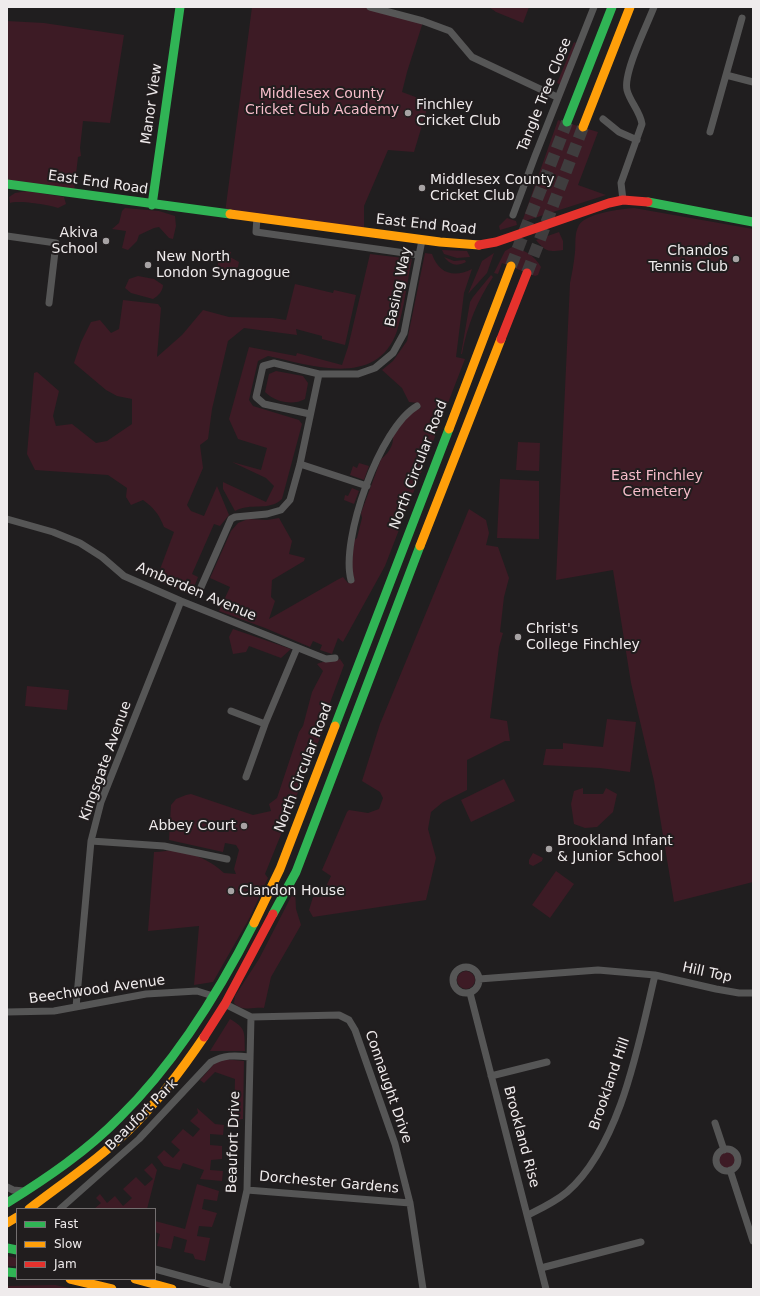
<!DOCTYPE html>
<style>
body{margin:0}
#map{position:relative;width:760px;height:1296px;overflow:hidden;background:#201e1f;font-family:"DejaVu Sans",sans-serif}
canvas{display:block}
.frame{position:absolute;inset:0;border:8px solid #efebec;pointer-events:none}
.legend{position:absolute;left:16px;top:1208px;width:140px;height:72px;box-sizing:border-box;background:#211d1e;border:1px solid #736f70;margin:0;padding:5px 7px;list-style:none;font-size:12px;color:#efebec}
.legend li{display:flex;align-items:center;gap:8px;height:20px}
.legend b{width:20px;border:1px solid #736f70}
</style>
<div id="map">
<canvas width="760" height="1296"></canvas>
<div class="frame"></div>
<ul class="legend">
<li><b style="height:5px;background:#30b455"></b>Fast</li>
<li><b style="height:5px;background:#ff9f0a"></b>Slow</li>
<li><b style="height:5px;background:#e5322d"></b>Jam</li>
</ul>
</div>
<script>
const context = document.querySelector('canvas').getContext('2d');
context.lineJoin = 'round';
function fill(path, color) {
  context.fillStyle = color;
  context.fill(path, 'evenodd');
}
function strokePath(path, color, width, dash) {
  context.strokeStyle = color;
  context.lineWidth = width;
  context.lineCap = dash ? 'butt' : 'round';
  context.setLineDash(dash || []);
  context.stroke(path);
}
function write(font, color, halo, rows, align = 'center') {
  context.font = font + ' "DejaVu Sans",sans-serif';
  context.lineWidth = 4;
  context.setLineDash([]);
  context.textBaseline = 'middle';
  context.strokeStyle = halo;
  context.fillStyle = color;
  for (const [text, x, y, turn = 0] of rows) {
    context.save();
    context.translate(x, y);
    context.rotate((+turn || 0) * Math.PI / 180);
    context.textAlign = isNaN(turn) ? turn : align;
    if (halo) context.strokeText(text, 0, 0);
    context.fillText(text, 0, 0);
    context.restore();
  }
}
fill(new Path2D(`
 M252 7H370L423 22 407 72 402 92 429 102 414 152 388 150 364 206V228L225 213Z
 M489 7H529L523 23 496 12Z
 M7 21 44 23 124 35 110 123 83 121 80 148 81 156 78 157 74 192 7 184Z
 M574 42 576 43 561 85 557 83Z
 M558 120 598 132 578 185 606 195 522 222Z
 M27 191 64 197 66 204 58 208C50 205 18 200 10 203L9 197 15 193Z
 M125 208 159 211 175 216 176 226 173 239 169 238 159 227 154 228 139 235 137 241 128 250 122 248 126 231 112 229 119 223 122 211Z
 M634 208 753 229V882L674 902 654 781 631 683 613 570 556 580 570 283C572 273 574 263 575 252 576 243 574 234 579 225 587 213 620 209 634 208Z
 M507 218 516 221 517 225 500 230 499 226Z
 M559 232 563 241V250C548 252 546 252 536 240Z
 M512 247C525 250 534 255 541 267L538 275 535 276 502 263 498 274 494 273 505 251Z
 M221 250 231 252 230 257 239 262 238 267 231 271 227 268 226 275 216 273Z
 M442 250 467 251 470 257 457 258 444 254Z
 M425 253 432 254C439 274 454 278 472 269L464 293 456 357 465 359 385 566 343 642 338 638 332 654 320 650 322 645 313 641 310 647 265 628 219 611 230 587 210 578 231 531 238 523 248 519 267 520 279 518 292 541 289 554 305 558 304 561 272 580 271 597 275 601 269 619 337 580 343 577 348 583 355 580 351 571 354 540 357 538 362 518 361 513 381 459C388 454 394 445 393 436L410 413 421 408 418 403 409 402 402 388 382 370 393 361 407 341Z
 M494 253 487 273 468 294 482 261Z
 M370 254 412 259C407 283 404 309 397 331 377 389 310 365 268 356L258 361 249 400 253 406 299 420 302 424 282 499C268 512 251 502 235 511L223 489V482L266 502 274 486 266 478 232 462 261 470 267 448 238 439 229 419 249 347 296 356 297 353 342 365 348 347Z
 M444 257 454 261 465 260 466 262C456 267 451 265 444 257Z
 M491 275 493 277C477 301 467 326 462 354H461L470 302 473 297Z
 M138 276 154 279 163 285C163 291 158 296 153 299L131 293 125 288 129 279Z
 M295 284 333 293 334 290 356 295 345 345 322 339V336L296 329 297 335 244 328 228 341 212 409 208 439 200 445 203 468 187 505 191 511 204 516 217 486 229 515 220 526 214 524 192 574 198 577 191 595 156 580 174 532 164 527C159 514 154 508 143 500L131 505 126 497 127 488 108 475 35 470 27 454 34 373 37 372 59 391 53 416 56 426 72 424 96 443 107 441 132 424V399L117 396 106 390 74 363 81 342 91 322 100 320 111 333 119 329 123 300 158 304 161 308 157 357 182 335 203 310 229 317 273 318 286 320Z
 M276 371 303 376 308 383 305 399C293 406 275 402 265 392L269 374Z
 M518 442 540 443 539 471 516 470Z
 M359 463 369 466 364 480 350 475 353 466 357 468Z
 M500 479 539 481V539L497 538Z
 M352 488 359 491 354 504 344 500 345 495 348 496Z
 M469 509 486 520 489 533 486 545 498 547 509 578 504 597 500 632 503 633 499 647 490 718 507 721 510 741H505L467 760V790L443 802 431 812 428 829 436 858 426 900 313 917 309 910 313 897H321L331 876 322 870 347 812 349 810 368 813 379 809 383 798 380 792 362 781 380 724Z
 M233 629 291 649 281 658 249 646 246 652 233 654 229 637Z
 M340 659 344 665 327 711 330 713 265 874 268 878 250 917 213 982 194 985 199 926 148 931 154 852C161 852 169 850 176 850 192 852 213 862 224 873L236 874 234 869 239 850 236 845 225 843 223 852 169 840 171 805 176 799 186 795 191 794 253 815 271 811 269 804 277 798 299 732 303 726 312 692 323 671 317 664C325 660 332 663 340 659Z
 M27 686 69 690 67 710 25 706Z
 M607 719 636 722 630 772 600 768 543 765 546 749H563V743L603 747Z
 M504 779 515 801 471 822 461 800Z
 M583 788V794H603L606 788 617 794 613 812 597 827 585 828 574 824 571 804 574 791Z
 M533 853 543 858 542 861 533 866 529 864V860Z
 M556 871 574 884 550 918 532 905Z
 M295 889 296 909 301 925 271 977 264 1008C254 1007 242 1012 234 1003L235 996 259 959Z
 M457 980a9 9 0 1 1 18 0a9 9 0 1 1-18 0Z
 M230 1019C247 1029 244 1032 245 1051H210Z
 M223 1059 244 1061 243 1119 234 1120 235 1079 215 1072 204 1083 200 1080 214 1064Z
 M197 1108 215 1124 224 1125 223 1135 210 1134V1145L222 1146V1159L211 1160 210 1170 223 1171 222 1181 200 1179 204 1170 183 1163 180 1170 164 1166 157 1157 164 1150 173 1158 180 1150 171 1142 183 1129 193 1137 200 1129 190 1121 198 1113Z
 M719 1160a8 8 0 1 1 16 0a8 8 0 1 1-16 0Z
 M152 1163 157 1170 147 1209H94L101 1203 96 1198 100 1194 107 1203 115 1196 123 1206 132 1198 123 1189 136 1177 145 1186 153 1179 144 1170Z
 M197 1184 219 1191 217 1201 204 1199 202 1209 217 1213 212 1227 199 1226 197 1236 210 1238 205 1261 195 1259 193 1254 184 1252 187 1240 174 1236 171 1249 157 1246 160 1234 155 1232V1221L185 1229Z
 M7 1256 17 1258V1266H7Z
 M55 1285 75 1289H7V1286Z`), '#3d1b25');
strokePath(new Path2D(`
 M511 266 567 122
 M527 273 583 127`), '#3f3d3e', 12, [12, 6]);
strokePath(new Path2D(`
 M370 7 423 21 450 31 472 57 557 97
 M726 75 753 82
 M603 119 619 132 637 140
 M710 132 742 18
 M623 200 621 183 642 124C640 111 630 102 627 90 623 73 647 25 654 7
 M513 215 535 156 594 7
 M257 217 256 232 419 255
 M7 236 56 243 49 303
 M310 414 264 404 256 397 263 366 274 363 319 374
 M300 464 367 486
 M7 519 53 532 80 543 102 557 124 576 181 601 326 659 335 658
 M351 580C340 540 380 427 417 406
 M198 594 231 519 235 517 267 514 281 510 290 500 300 464 319 374H358L375 368 393 353 404 333 422 240
 M231 711 265 724
 M246 777 265 724 297 648
 M91 841 164 846 227 859
 M453 980a13 13 0 1 1 26 0a13 13 0 1 1-26 0Z
 M479 979 598 970 655 975 716 989 739 993H753
 M470 993 546 1289
 M225 1004 251 1017 339 1015 349 1020 355 1030 395 1144 410 1203 423 1289
 M76 1007 91 841 101 802 181 601
 M7 1012 54 1011 146 994 197 991 213 996
 M491 1076 547 1062
 M715 1123 724 1150
 M716 1160a11 11 0 1 1 22 0a11 11 0 1 1-22 0Z
 M730 1170 753 1241
 M7 1187 13 1190 24 1191
 M247 1190 410 1203
 M60 1209 139 1139 211 1062C224 1055 234 1055 249 1057
 M528 1215C542 1208 555 1202 567 1192 621 1145 639 1042 655 975
 M541 1268 641 1242
 M155 1269 228 1289
 M225 1289 247 1190 251 1017`), '#565656', 7);
strokePath(new Path2D(`
 M567 122 612 7
 M7 184 230 214
 M648 202 753 222
 M152 205 180 7
 M335 726 449 429
 M273 914 296 872 420 546
 M7 1203C47 1178 87 1151 120 1117 176 1062 219 992 254 923
 M7 1248 17 1250
 M7 1272 17 1273`), '#30b455', 9);
strokePath(new Path2D(`
 M583 127 630 7
 M230 214 440 242 479 245
 M449 429 511 266
 M420 546 501 339
 M254 923 280 869 335 726
 M29 1209C64 1182 102 1157 134 1125 160 1099 183 1068 204 1037
 M7 1223 17 1217
 M70 1279 112 1289
 M135 1279 172 1289`), '#ff9f0a', 9);
strokePath(new Path2D(`
 M479 245 496 242 609 203 623 200 648 202
 M501 339 527 273
 M204 1037 225 1004 273 914`), '#e5322d', 9);
for (const [x, y, r, color] of [
 [408,113,4,"#a7a3a4"],
 [422,188,4,"#a7a3a4"],
 [106,241,4,"#a7a3a4"],
 [736,259,4,"#a7a3a4"],
 [148,265,4,"#a7a3a4"],
 [518,637,4,"#a7a3a4"],
 [244,826,4,"#a7a3a4"],
 [549,849,4,"#a7a3a4"],
 [231,891,4,"#a7a3a4"]
]) {
  const dot = new Path2D();
  dot.arc(x, y, r, 0, 2 * Math.PI);
  context.fillStyle = color;
  context.fill(dot);
  strokePath(dot, '#211d1e', 1.5);
}
write('14px', '#f6bdca', '#211d1e', [
 ["Middlesex County",322,94],
 ["Cricket Club Academy",322,110],
 ["East Finchley",657,476],
 ["Cemetery",657,492]
]);
write('14px', '#efebec', '#211d1e', [
 ["Tangle Tree Close",545,95,-68],
 ["Manor View",152,104,-82],
 ["East End Road",98,183,8],
 ["East End Road",426,225,6],
 ["Basing Way",399,287,-78],
 ["North Circular Road",419,465,-69],
 ["Amberden Avenue",196,592,23],
 ["Kingsgate Avenue",106,761,-70],
 ["North Circular Road",304,768,-69],
 ["Hill Top",707,973,12],
 ["Beechwood Avenue",97,990,-8],
 ["Brookland Hill",610,1084,-71],
 ["Connaught Drive",388,1087,71],
 ["Beaufort Park",142,1115,-45],
 ["Brookland Rise",521,1137,75],
 ["Beaufort Drive",234,1142,-88],
 ["Dorchester Gardens",329,1183,5]
]);
write('14px', '#efebec', '#211d1e', [
 ["Finchley",416,105],
 ["Cricket Club",416,121],
 ["Middlesex County",430,180],
 ["Cricket Club",430,196],
 ["Akiva",98,233,"right"],
 ["School",98,249,"right"],
 ["Chandos",728,251,"right"],
 ["Tennis Club",728,267,"right"],
 ["New North",156,257],
 ["London Synagogue",156,273],
 ["Christ's",526,629],
 ["College Finchley",526,645],
 ["Abbey Court",236,826,"right"],
 ["Brookland Infant",557,841],
 ["& Junior School",557,857],
 ["Clandon House",239,891]
], 'left');
</script>
